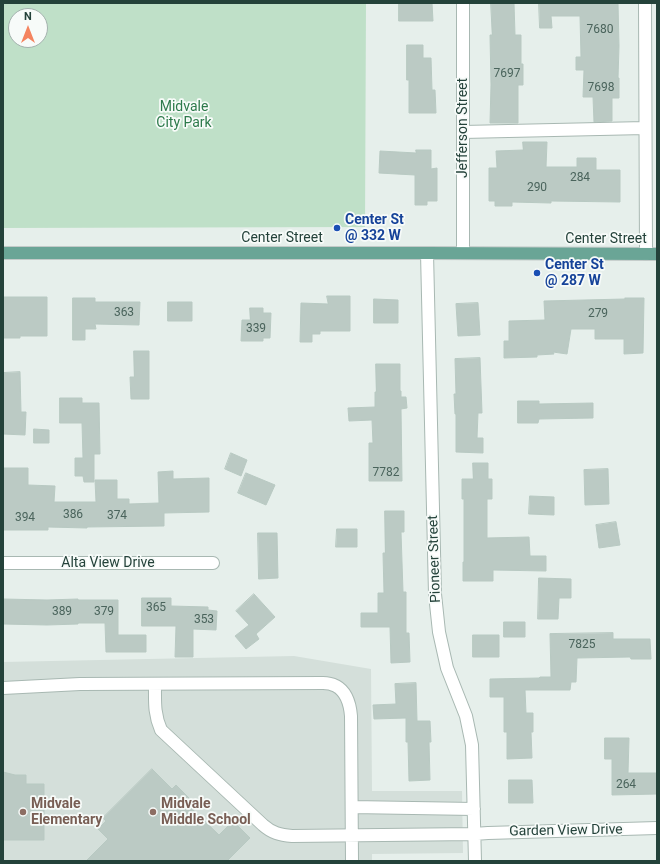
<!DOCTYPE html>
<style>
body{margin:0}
#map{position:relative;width:660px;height:864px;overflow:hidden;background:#e6efeb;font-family:Roboto,sans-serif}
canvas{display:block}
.frame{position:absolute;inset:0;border:4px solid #24423a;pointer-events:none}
.north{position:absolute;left:8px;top:8px;width:40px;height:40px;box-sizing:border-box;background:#f7fbf9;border:1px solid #a3b1ad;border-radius:50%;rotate:0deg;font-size:11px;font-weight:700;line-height:16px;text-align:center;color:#24423a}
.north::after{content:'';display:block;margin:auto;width:14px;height:18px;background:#f4845f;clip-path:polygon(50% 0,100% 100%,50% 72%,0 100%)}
</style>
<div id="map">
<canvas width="660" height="864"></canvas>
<div class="frame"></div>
<div class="north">N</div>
</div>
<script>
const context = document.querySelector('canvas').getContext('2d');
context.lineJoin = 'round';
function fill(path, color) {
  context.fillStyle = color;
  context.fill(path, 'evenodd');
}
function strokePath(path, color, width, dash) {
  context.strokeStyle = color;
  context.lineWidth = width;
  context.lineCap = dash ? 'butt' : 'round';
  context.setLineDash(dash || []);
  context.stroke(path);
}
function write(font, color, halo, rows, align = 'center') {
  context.font = font + ' Roboto,sans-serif';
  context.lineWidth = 3.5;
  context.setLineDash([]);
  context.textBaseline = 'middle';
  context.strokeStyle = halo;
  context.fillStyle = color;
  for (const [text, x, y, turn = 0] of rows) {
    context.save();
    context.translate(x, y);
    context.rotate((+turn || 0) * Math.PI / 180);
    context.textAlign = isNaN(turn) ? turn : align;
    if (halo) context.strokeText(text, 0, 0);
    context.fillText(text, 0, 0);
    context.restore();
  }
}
fill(new Path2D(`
 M294 656 371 669 372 791H462L463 853 372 854V861H3V662Z`), '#d4dfda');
fill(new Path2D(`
 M3 3H366L365 227 3 228ZM16 16H40V40H16Z`), '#bfe0c8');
const building = new Path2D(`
 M399 3H432L433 21H399Z
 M491 3H514L515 35H521V64H523V85H518V123H490L491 85 490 35H492Z
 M539 3H618L619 46 618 78H619V98H612V121L594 122 593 97H583L584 70H576V57H581L580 16H551L552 28H540Z
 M407 45H423V58H431L432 90H435L436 113H409V80H407Z
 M523 142H547L546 167H577V158H596V170H620V202L551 201V203L512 202V206H495V201H489V168H497L496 151 523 150Z
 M416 150H431V169L437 168V201H427V205H415V175L379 173 380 151 416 153Z
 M327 296H350V331H320V334H312V342H300L301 303 328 304Z
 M3 297H47V336H20V338H3Z
 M73 298H95V302H140L139 325 95 324 96 329H85V340H73Z
 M625 298H644L643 353 624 354V339H595V329H571L567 354 553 352 554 354 537 355V357L504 358V341H509V321L545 320 544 301 625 299Z
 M374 299 398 300V323H374Z
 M168 302H192V321H168Z
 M478 303 480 335 458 336 456 304Z
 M250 308H263V313H271L270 338H263V341H241L242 320H250Z
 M134 351H149V399H131L130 377H134Z
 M480 358 482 413H478L477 438H483V453L456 452V414H455L454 394H456L455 359Z
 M376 364H400V391H401V397H406L407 408 401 409 402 481H369V443H373L372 420 349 421 348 408 375 407V392H376Z
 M20 372 21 412H26L25 435 3 434V373Z
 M60 398H82V403H99L100 454H94V482H84L83 476H75V458H83L82 423H60Z
 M518 401H539V404L593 403V418L539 419 538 423H518Z
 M34 429 49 430V443H34Z
 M231 453 247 460 241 476 225 469Z
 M473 463H488V479H492V499H487V538L529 537 530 556H546V571L493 570V581H463V562H464V499H462V479H473Z
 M3 468H28V485L55 486 54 502H96L95 480H117V499H129V504L159 503 158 472 173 471V479L209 478V512L164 513V526L87 527V528L48 527V530H3Z
 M608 469 609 504 585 505 584 470Z
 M246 473 275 485 266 505 238 493Z
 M530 496 554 497V515L529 514Z
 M385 511H404V532H401L403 592H406V633H409L410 662 391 663 390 627H361V613H378V593H384L383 553H385Z
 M616 522 620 545 599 548 596 525Z
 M337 529H357V547H336Z
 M258 533H277L278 578 259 579Z
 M539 578 571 579V598H559L558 619H538Z
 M254 594 275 617 256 634 259 639 246 649 235 636 249 625 236 611Z
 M142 598H171V606L208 607V610L217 611 216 630 193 629V657H175L176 626H142Z
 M3 599 47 600 78 599V600H118V635H146V652H106L105 623H78V624L47 625 3 624Z
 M504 622H525V637H504Z
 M613 633V639H650L651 659H631L630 657 577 658 576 682H571L570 690H525L526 713H533V732H531L532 758 507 759V732H504V697H490V679L539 678 540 677H551L550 634Z
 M473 635H499V657H473Z
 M416 683 417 721H430L431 742H429L430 780 409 781 408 742H406V718L374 719 373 705 396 704 395 684Z
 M605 738H629L628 773H657V794L612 795V759H605Z
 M152 769 172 789 176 785 193 802 189 806 219 835 233 821 250 838 227 861H86L108 839 98 829 106 821 103 818Z
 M3 772 15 775H26V784H44V840H3Z
 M509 780H532L533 803H509Z`);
fill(building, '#bbcac4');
strokePath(building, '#b8c9c2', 1);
const minor = new Path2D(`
 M463 3V253
 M645 3 646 254
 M463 132 645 128
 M427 253 435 594 439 632 447 668 466 716 472 745 475 861
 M3 563H213
 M155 684C155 702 154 714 161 730L263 825C272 833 280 835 292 836L474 834 488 833 657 828
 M3 688 80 684 323 683C327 683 332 684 336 686 347 692 350 704 351 716L352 861
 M352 807 474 809`);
const major = new Path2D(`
 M3 253H427L657 254`);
strokePath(minor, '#a8b8b2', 14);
strokePath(major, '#c2cac8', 14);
strokePath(minor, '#fff', 12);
strokePath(major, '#6aa596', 12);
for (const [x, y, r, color] of [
 [337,228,4,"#1a4fb4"],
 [537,273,4,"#1a4fb4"],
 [23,812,4,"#8d6e63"],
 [153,812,4,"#8d6e63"]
]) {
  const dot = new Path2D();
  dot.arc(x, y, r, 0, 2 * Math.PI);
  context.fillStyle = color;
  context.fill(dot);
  strokePath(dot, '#f7fbf9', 1.5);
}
write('12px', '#4a645c', null, [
 ["7680",600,30],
 ["7697",507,74],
 ["7698",601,88],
 ["284",580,178],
 ["290",537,188],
 ["363",124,313],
 ["279",598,314],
 ["339",256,329],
 ["7782",386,473],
 ["386",73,515],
 ["374",117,516],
 ["394",25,518],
 ["365",156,608],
 ["389",62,612],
 ["379",104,612],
 ["353",204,620],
 ["7825",582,645],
 ["264",626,785]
]);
write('14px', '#2d7a4b', '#f7fbf9', [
 ["Midvale",184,107],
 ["City Park",184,123]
]);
write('14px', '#24423a', '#f7fbf9', [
 ["Jefferson Street",463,128,-90],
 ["Center Street",282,238],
 ["Center Street",606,239],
 ["Pioneer Street",435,559,-92],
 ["Alta View Drive",108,563],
 ["Garden View Drive",566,831,-1]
]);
write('bold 14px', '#164399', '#f7fbf9', [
 ["Center St",345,220],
 ["@ 332 W",345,236],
 ["Center St",545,265],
 ["@ 287 W",545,281]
], 'left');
write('bold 14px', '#785e54', '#f7fbf9', [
 ["Midvale",31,804],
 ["Elementary",31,820],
 ["Midvale",161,804],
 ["Middle School",161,820]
], 'left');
</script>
